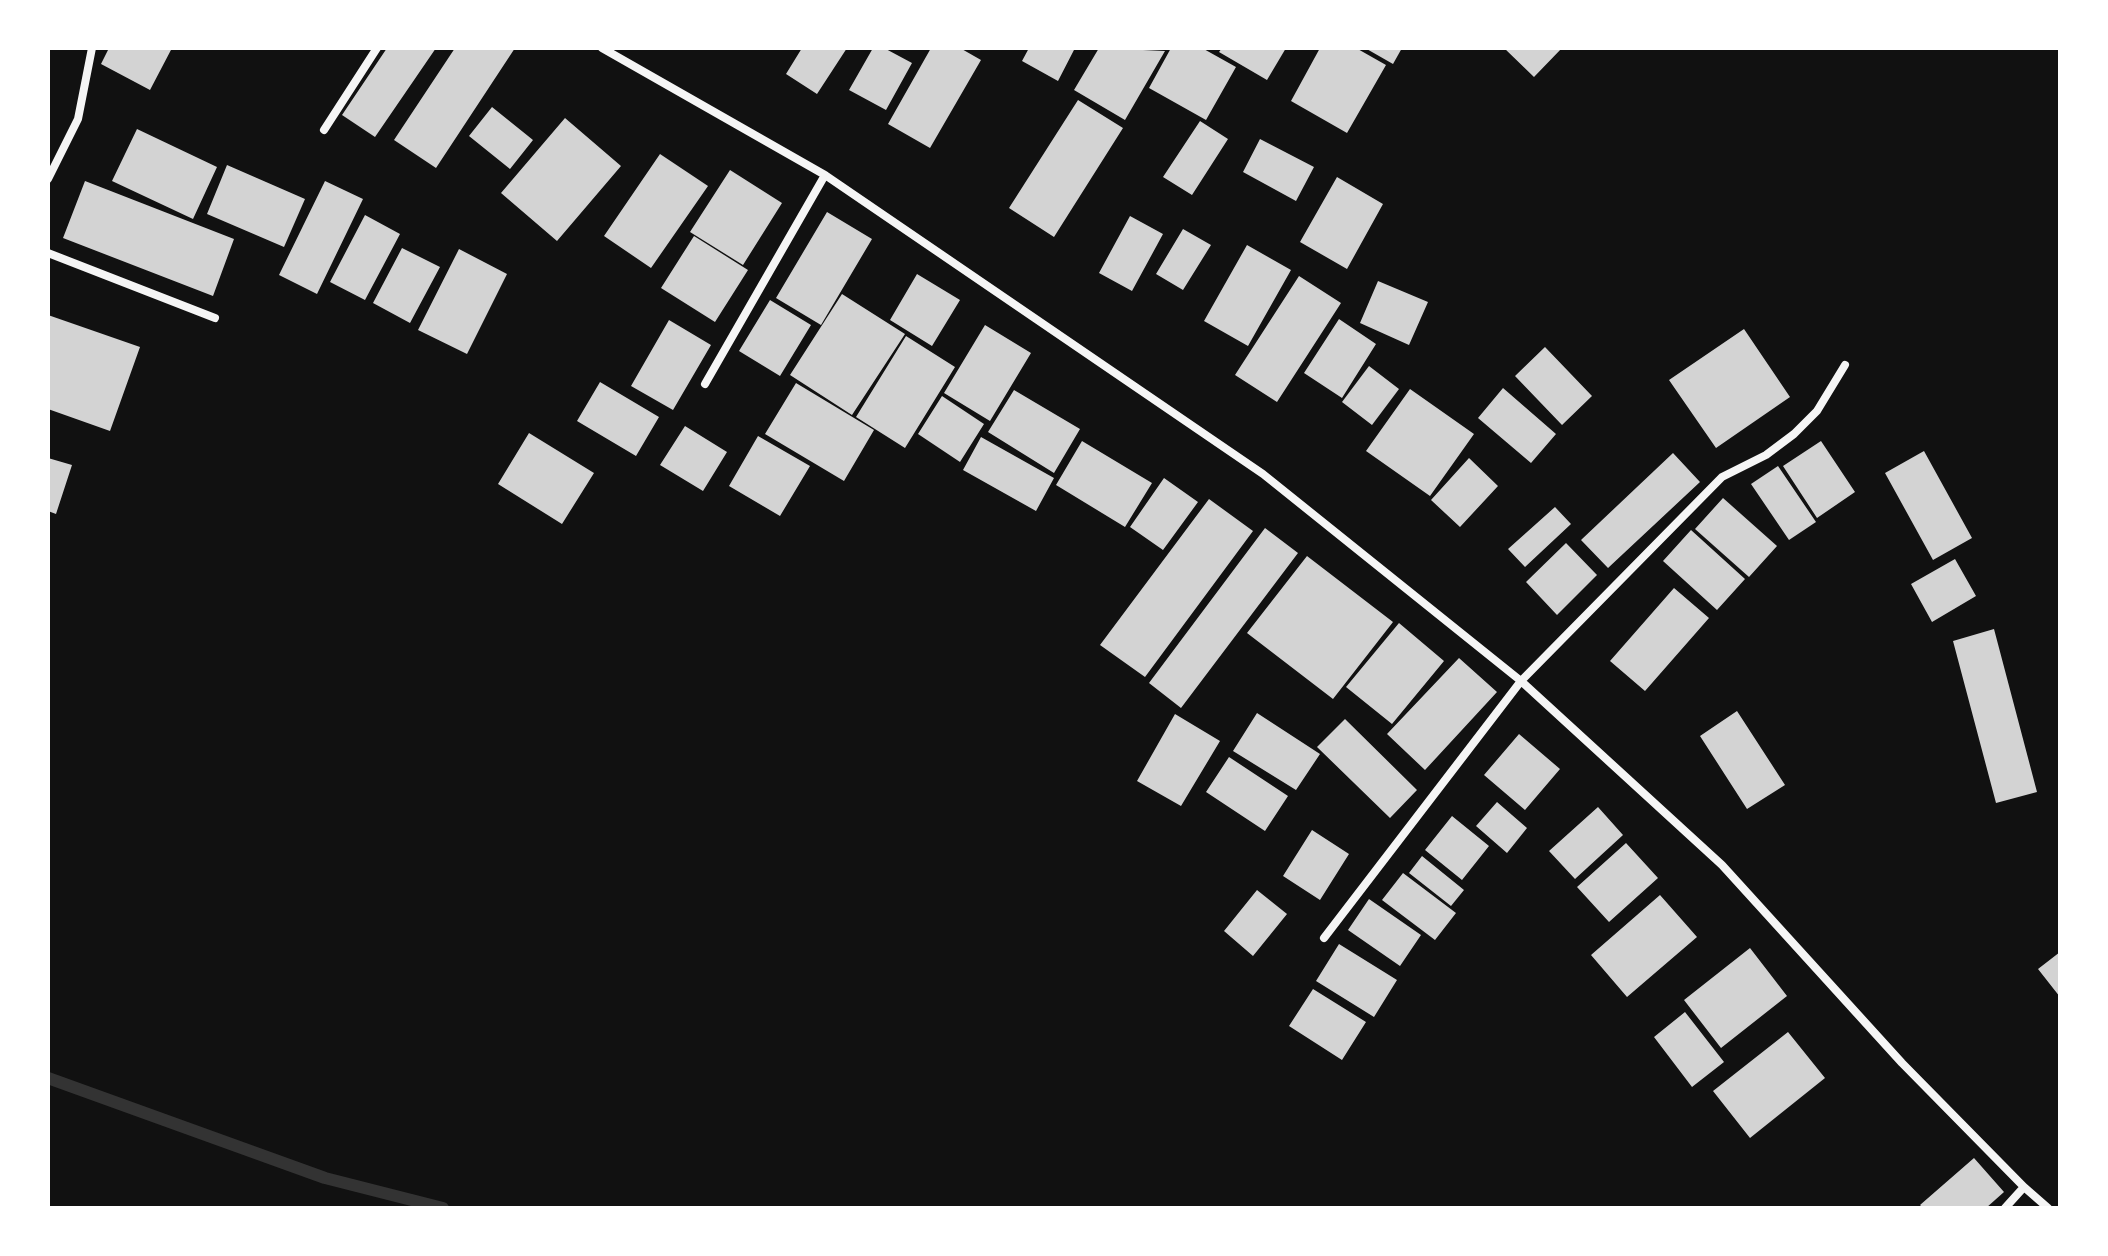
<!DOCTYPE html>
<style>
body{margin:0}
#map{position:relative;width:2108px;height:1256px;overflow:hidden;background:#111;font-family:"DejaVu Sans",sans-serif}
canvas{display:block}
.frame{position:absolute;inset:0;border:50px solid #fff;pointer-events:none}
</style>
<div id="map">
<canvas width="2108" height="1256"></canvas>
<div class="frame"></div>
</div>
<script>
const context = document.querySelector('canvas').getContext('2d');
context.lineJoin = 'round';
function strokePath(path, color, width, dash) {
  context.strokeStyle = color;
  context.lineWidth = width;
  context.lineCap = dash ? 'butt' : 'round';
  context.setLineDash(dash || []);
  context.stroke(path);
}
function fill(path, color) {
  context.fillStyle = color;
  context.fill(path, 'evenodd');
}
strokePath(new Path2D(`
 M48 1078 325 1178 443 1208`), '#333', 12);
fill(new Path2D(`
 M109 48H172L150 90 101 64Z
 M387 48H436L375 137 342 115Z
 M455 48H515L436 168 394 140Z
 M802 48H847L817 94 786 74Z
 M873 48H884L912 63 886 110 849 90Z
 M931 48H960L981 60 930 148 888 124Z
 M1029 48H1075L1058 81 1022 61Z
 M1099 48 1165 51 1125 120 1074 90Z
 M1171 48H1202L1236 67 1206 120 1149 88Z
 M1222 48H1286L1267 80 1219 52Z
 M1320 48H1356L1386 65 1347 133 1291 101Z
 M1365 48H1402L1393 64Z
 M1504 48H1562L1534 77Z
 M1078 100 1123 128 1054 237 1009 208Z
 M492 107 533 140 510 169 469 136Z
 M565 118 621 166 557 241 501 193Z
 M1200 121 1228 139 1192 195 1163 177Z
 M137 129 217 167 193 219 112 181Z
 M1260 139 1314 167 1296 201 1243 172Z
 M660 154 708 186 651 268 604 236Z
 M227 165 305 199 284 247 207 214Z
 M730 170 782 203 743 265 690 232Z
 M1337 177 1383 204 1347 269 1300 242Z
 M85 181 234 239 213 296 63 238Z
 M325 181 363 199 317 294 279 275Z
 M827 212 872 239 821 325 776 298Z
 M365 215 400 234 365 300 330 282Z
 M1130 216 1163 234 1132 291 1099 273Z
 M1183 229 1211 245 1183 290 1156 274Z
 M694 236 748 270 715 322 661 288Z
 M1247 245 1291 270 1248 346 1204 321Z
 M402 248 440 267 410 323 373 303Z
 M459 249 507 274 467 354 418 330Z
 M917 274 960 300 932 346 890 320Z
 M1299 276 1341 303 1277 402 1235 375Z
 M1378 281 1428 302 1409 345 1360 323Z
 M842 294 905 334 852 415 790 375Z
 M770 300 811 325 780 376 739 351Z
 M48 315 140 347 110 431 48 409Z
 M1339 319 1376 344 1342 398 1304 373Z
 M669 320 711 345 673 410 631 386Z
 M985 325 1031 353 990 421 944 393Z
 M1744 329 1790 397 1716 448 1669 380Z
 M906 336 955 367 905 448 856 417Z
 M1545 347 1592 396 1562 425 1515 376Z
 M1369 366 1399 389 1372 425 1342 402Z
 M600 382 659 417 636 456 577 421Z
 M796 383 874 430 844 481 765 434Z
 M1503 388 1556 434 1531 463 1478 418Z
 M1410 389 1474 434 1430 496 1366 451Z
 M1014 390 1080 429 1054 473 988 432Z
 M942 396 984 424 960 462 918 434Z
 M685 426 727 452 703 491 660 465Z
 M529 433 594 473 562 524 498 484Z
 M758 436 810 466 780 516 729 486Z
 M981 437 1054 478 1036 511 963 470Z
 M1082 441 1152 483 1125 527 1056 485Z
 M1821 441 1855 492 1817 518 1783 466Z
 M1924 451 1972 538 1933 560 1885 473Z
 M1673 453 1700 482 1608 568 1581 540Z
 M48 458 72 465 56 514 48 511Z
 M1469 458 1498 486 1460 527 1431 500Z
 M1778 466 1816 522 1789 540 1751 484Z
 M1164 478 1198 502 1163 550 1130 527Z
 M1723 498 1777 546 1749 577 1695 529Z
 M1209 499 1253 531 1145 677 1100 645Z
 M1555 507 1571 524 1525 567 1508 549Z
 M1265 528 1298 553 1181 708 1149 683Z
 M1691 530 1745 579 1717 610 1663 561Z
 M1566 543 1597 575 1557 615 1526 582Z
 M1307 556 1393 622 1333 699 1247 633Z
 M1955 559 1976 596 1932 622 1911 584Z
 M1674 588 1709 618 1645 691 1610 661Z
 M1399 623 1444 661 1392 724 1346 687Z
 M1994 629 2037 792 1996 803 1953 641Z
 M1459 658 1497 692 1425 770 1387 734Z
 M1737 711 1785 785 1747 809 1700 736Z
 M1257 713 1320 754 1296 790 1233 751Z
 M1175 714 1220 741 1181 806 1137 781Z
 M1345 719 1417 790 1390 818 1317 747Z
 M1519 734 1560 769 1525 810 1484 775Z
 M1229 757 1288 796 1265 831 1206 792Z
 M1497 802 1527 828 1507 853 1476 826Z
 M1598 807 1623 835 1575 879 1549 851Z
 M1452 816 1489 846 1462 880 1425 850Z
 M1312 830 1349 854 1320 900 1283 876Z
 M1626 843 1658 878 1609 922 1577 887Z
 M1422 856 1464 890 1451 906 1409 873Z
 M1403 873 1456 913 1435 940 1382 900Z
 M1257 890 1287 914 1253 956 1224 931Z
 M1660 895 1697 937 1627 997 1591 955Z
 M1369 899 1421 935 1400 966 1348 930Z
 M1339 944 1397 980 1374 1017 1316 981Z
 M1750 948 1787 996 1721 1048 1684 1000Z
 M2060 952V997L2038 969Z
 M1313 989 1366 1022 1342 1060 1289 1026Z
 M1685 1012 1724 1062 1692 1087 1654 1037Z
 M1788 1032 1825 1078 1750 1138 1713 1091Z
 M1974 1158 2004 1192 1986 1208H1923L1920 1205Z`), '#d3d3d3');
strokePath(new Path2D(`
 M602 48 825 175 1263 474 1521 681 1722 865 1902 1063 2024 1187 2048 1208
 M324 130 377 48
 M48 179 78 119 92 48
 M48 253 215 318
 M705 384 825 175
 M1324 938 1521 681 1722 477 1766 455 1794 434 1817 411 1845 365
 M2005 1208 2024 1187`), '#f5f5f5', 8);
</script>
